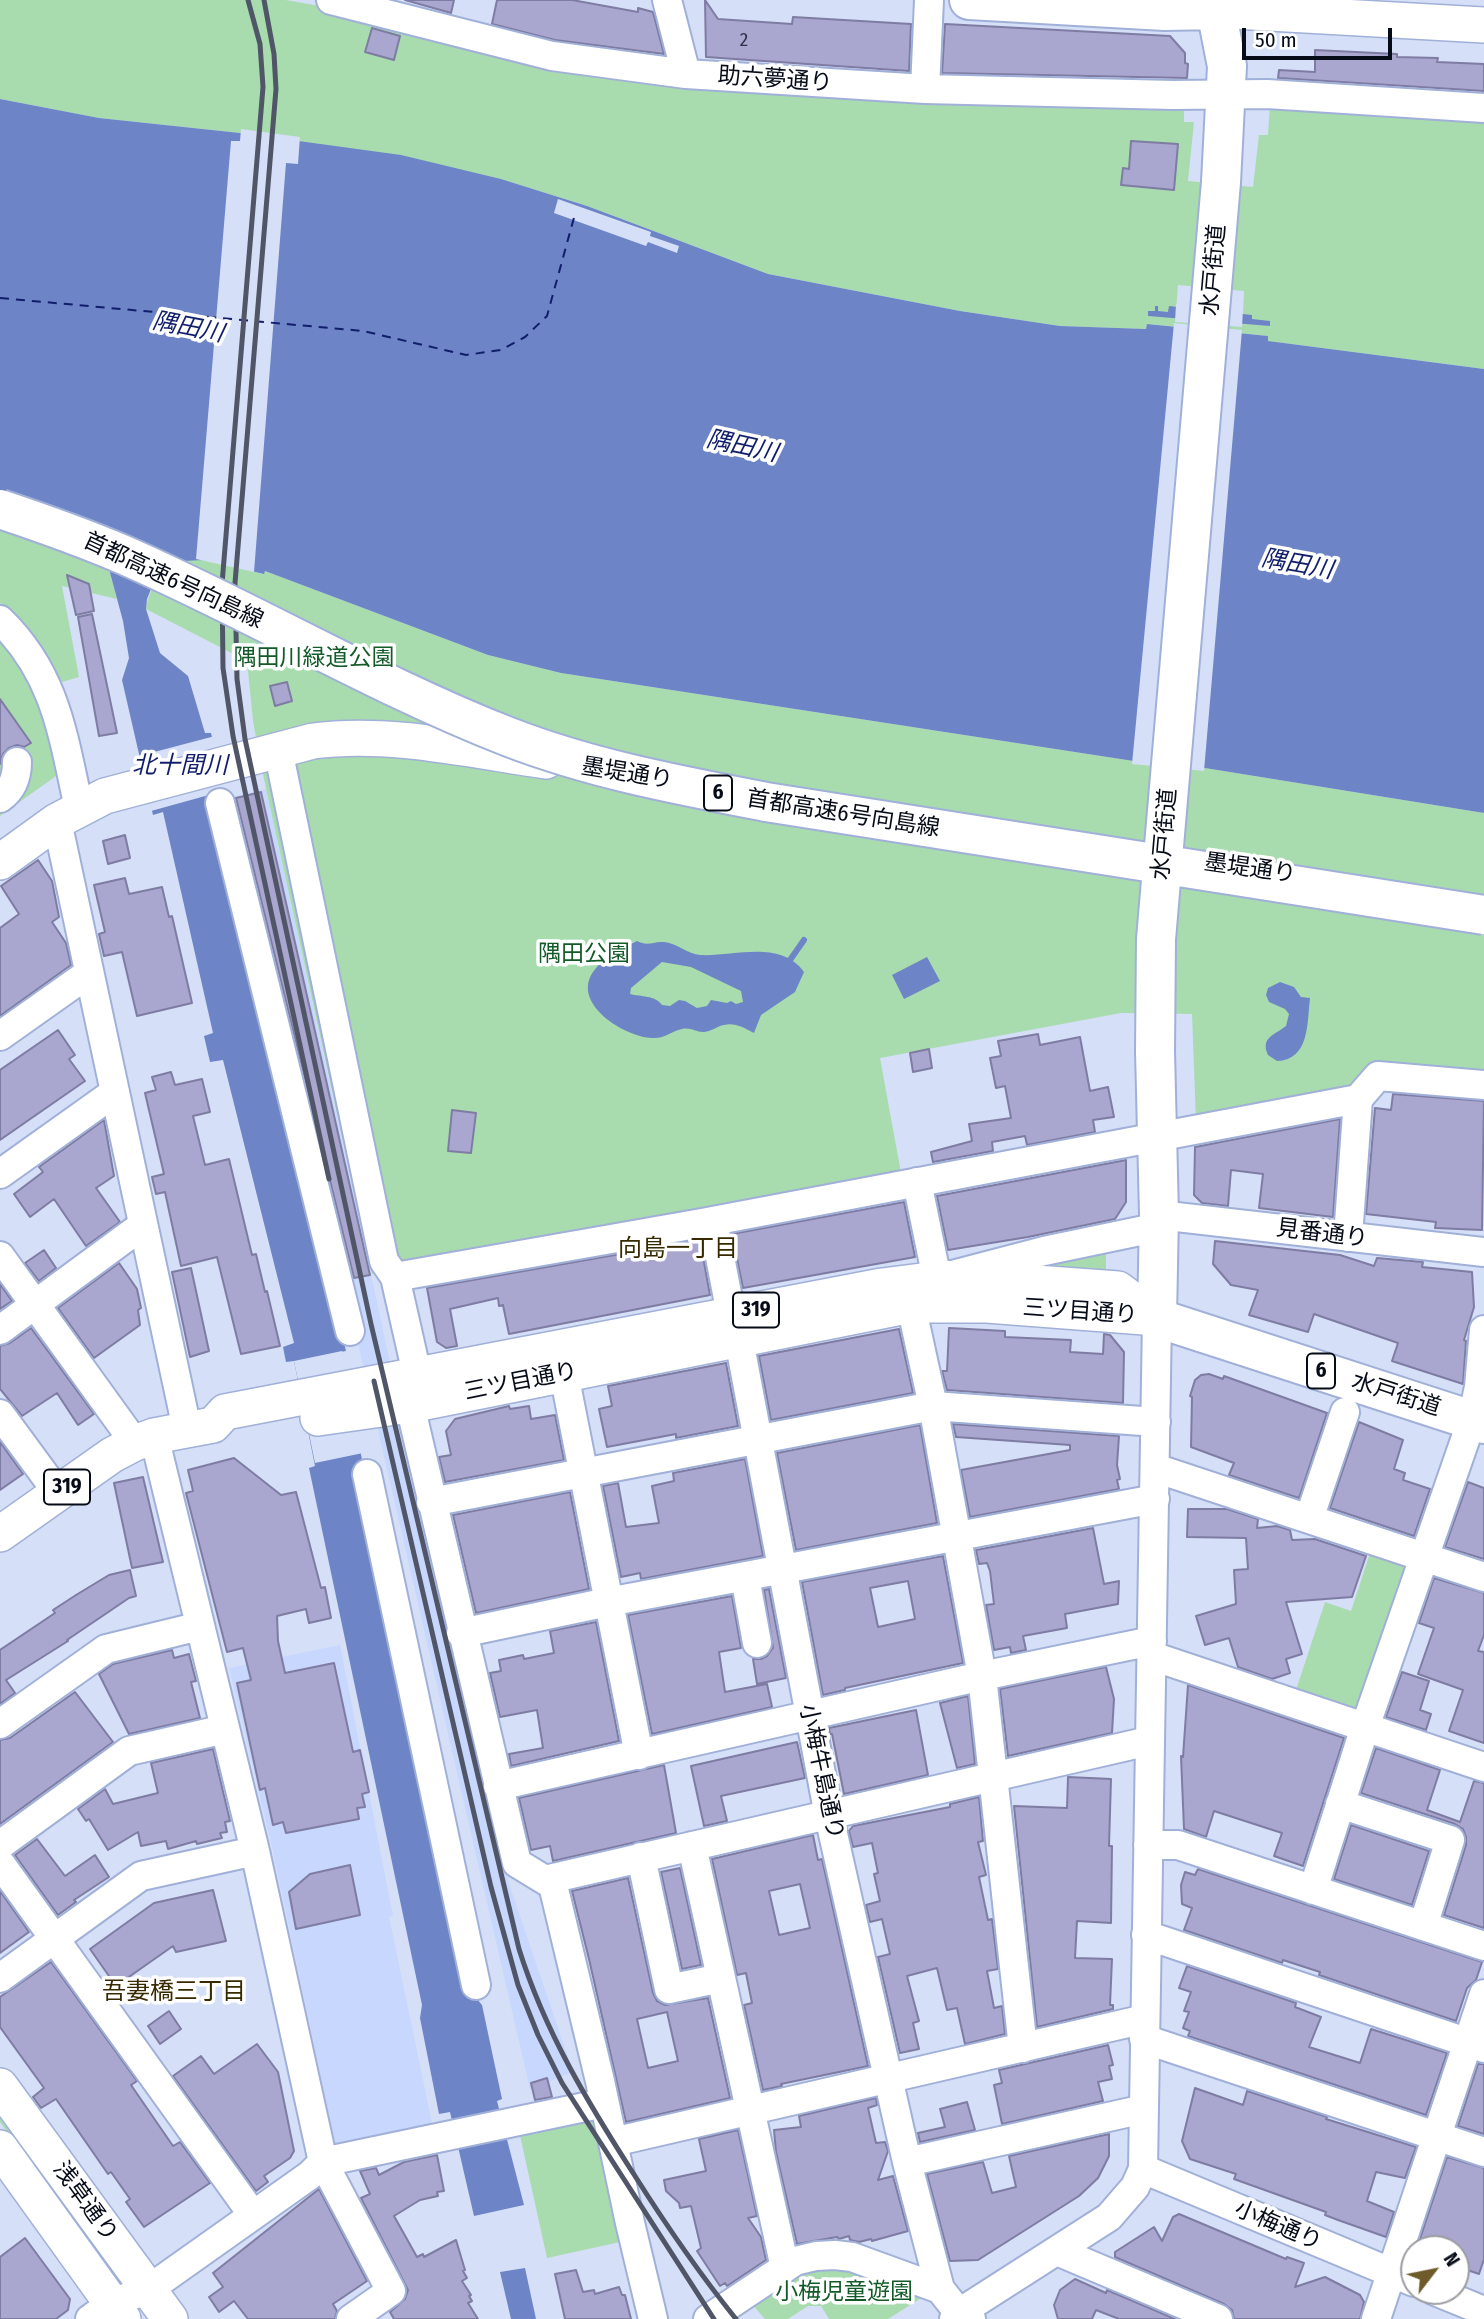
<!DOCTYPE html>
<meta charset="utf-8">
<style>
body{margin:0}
#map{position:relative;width:1484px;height:2319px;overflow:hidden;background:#d5dff7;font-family:"Fira Sans Condensed",sans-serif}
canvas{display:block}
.north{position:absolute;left:1400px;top:2235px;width:70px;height:70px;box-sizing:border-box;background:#fff;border:2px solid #9b9da3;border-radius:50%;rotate:58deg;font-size:19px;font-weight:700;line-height:28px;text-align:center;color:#060b18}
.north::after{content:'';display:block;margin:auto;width:24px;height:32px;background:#6e5b29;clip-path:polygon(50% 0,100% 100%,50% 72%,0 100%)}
.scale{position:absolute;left:1242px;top:28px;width:150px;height:32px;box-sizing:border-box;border:4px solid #060b18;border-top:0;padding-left:9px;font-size:21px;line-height:24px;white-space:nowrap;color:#060b18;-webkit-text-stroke:5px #fff;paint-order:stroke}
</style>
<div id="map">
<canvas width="1484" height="2319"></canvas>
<div class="north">N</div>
<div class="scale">50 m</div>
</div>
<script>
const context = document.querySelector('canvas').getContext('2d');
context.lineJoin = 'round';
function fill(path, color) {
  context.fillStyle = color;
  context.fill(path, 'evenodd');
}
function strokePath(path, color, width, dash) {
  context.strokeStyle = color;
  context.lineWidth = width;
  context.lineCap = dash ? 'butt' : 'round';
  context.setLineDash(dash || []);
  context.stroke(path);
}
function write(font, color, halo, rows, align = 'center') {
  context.font = font + ' "Fira Sans Condensed","Noto Sans JP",sans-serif';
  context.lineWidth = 7;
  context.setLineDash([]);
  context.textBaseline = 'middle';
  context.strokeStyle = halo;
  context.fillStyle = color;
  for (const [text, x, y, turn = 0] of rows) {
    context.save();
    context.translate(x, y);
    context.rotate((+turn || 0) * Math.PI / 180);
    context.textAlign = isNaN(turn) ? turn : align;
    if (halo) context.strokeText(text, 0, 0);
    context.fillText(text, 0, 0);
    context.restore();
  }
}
fill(new Path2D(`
 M266 789 386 1344 508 1881 573 2072 530 2089 232 797Z
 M340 1645 393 1916 389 1917 433 2128 336 2148 272 1847 229 1668Z`), '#c7d7fd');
fill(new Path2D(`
 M0 0H286L354 12 568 67 1184 103V122H1194L1188 181 1253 187 1259 135H1268L1270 104 1484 114V369L1267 341V336L1148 324 1146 329 1060 326 960 311 768 274 587 206 501 179 401 156 240 133 99 118 0 99ZM1178 285 1244 291 1243 314 1176 311Z
 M0 493 109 569 117 599 62 586 79 677 62 682 33 634 0 603Z
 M192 559 204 560 263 574 265 571 488 655 561 673 1140 762 1205 768 1484 813V1074L1345 1093 1196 1122 1192 1014 1121 1013 880 1058 901 1173 372 1274 262 770 253 721 247 661 146 609C150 584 166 564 192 559Z
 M0 641 29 679 41 708 57 768 56 776 0 816Z
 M1106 1247V1271L1036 1267Z
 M1371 1550 1411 1563 1360 1715 1295 1693 1325 1602 1351 1611Z
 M0 2113 113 2270 109 2273 0 2122Z
 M587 2116 594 2120 620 2242 547 2258 519 2131Z
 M843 2266 926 2295 888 2319H829L821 2306H808L788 2319H765L750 2302 796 2272Z`), '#a8dcaf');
fill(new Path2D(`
 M0 99 99 118 240 133 401 155 501 179 587 206 768 274 960 311 1060 326 1146 329 1147 324 1268 336V341L1484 369V813L1205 768 1140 762 561 673 488 655 265 571 264 574 204 560 183 561 172 566 153 584 147 599 146 609 160 653 188 676 205 733H211L226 799 288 1124 346 1351 340 1352 471 1992 482 2005 502 2099 497 2101 524 2205 474 2216 450 2112 439 2114 420 2018 422 2005 309 1468 315 1466 294 1361 286 1362 283 1347 294 1343 223 1060 210 1062 204 1036 213 1033 163 812 153 815 122 680 129 658 123 621 109 569 0 493Z
 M1155 306H1158V311L1168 312 1169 306 1252 315V319L1270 321V326L1148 316V311H1155Z
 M637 941C648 947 653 941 664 942 676 943 688 954 700 955 733 957 780 939 804 972L795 992 761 1015 754 1033C745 1028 734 1022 724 1025 717 1026 711 1032 703 1032 696 1032 690 1027 682 1029 671 1031 665 1039 652 1038 625 1037 571 1004 593 972 604 956 620 950 637 941ZM662 962 691 967 741 991 743 1002 736 1004 731 1001 727 1003 711 1000 707 1006 697 1008 685 1001 679 1000 670 1006 662 1005C655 995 641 997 630 994L631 988Z
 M927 957 940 981 904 999 892 975Z
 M1280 982 1294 987 1301 997 1310 998C1307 1022 1310 1060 1277 1061L1268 1055C1260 1037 1275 1035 1286 1026L1289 1014 1285 1009 1269 1002 1266 995 1268 988Z
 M525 2268 536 2319H511L500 2272Z`), '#6d84c6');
fill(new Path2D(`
 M241 129 300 137 298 164 286 163 254 572 196 559 231 141H240Z
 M558 199 651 232 650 236 679 246 677 253 648 242 646 246 554 213Z
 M1176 304 1243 310 1242 327 1175 322Z
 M1174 323 1242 330 1204 771 1132 764Z
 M215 736 227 790 151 811 139 756Z
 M342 1351 363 1453 315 1463 294 1361Z`), '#d5dff7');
strokePath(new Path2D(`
 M790 960 804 940`), '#6d84c6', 6);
strokePath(new Path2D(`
 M0 298 363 331 466 355 501 350 525 337 547 316 575 214`), '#111e6b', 2, [9, 7]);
const building = new Path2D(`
 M405 0H454L451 13Z
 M497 0H572L638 12V8L653 12 664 54 555 40 492 24Z
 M705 0 718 19 792 24 793 17 911 24 909 71 706 57Z
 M945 24 1170 36 1185 53V63L1188 64 1187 78 942 73Z
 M372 28 400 36 394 60 365 52Z
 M1315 50 1397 54V57L1438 58 1437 62 1484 64V91L1278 78 1279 70 1315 72Z
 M1131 141 1178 144 1174 190 1121 185 1123 168 1129 169Z
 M67 575 89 584 94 611 76 615Z
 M92 614 117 733 99 736 78 617Z
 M287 682 292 701 275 706 270 686Z
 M0 699 31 743 24 747 17 745 9 748 3 754 0 764Z
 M261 792 370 1275 354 1278 236 798Z
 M125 835 130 858 108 864 103 841Z
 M38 860 52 881 59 917 52 922 66 943 71 965 0 1016V928L19 914 1 886Z
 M125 878 129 894 162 887 169 917 172 916 192 1003 137 1016 122 952 104 956 99 934 105 932 94 885Z
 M58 1030 75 1055 69 1059 85 1081 0 1140V1070Z
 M1038 1034 1040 1045 1080 1037 1090 1091 1108 1087 1114 1117 1093 1120 1095 1132 1027 1145 1025 1136 992 1142 993 1151 933 1162 931 1152 972 1141 969 1124 1011 1118 1005 1086 996 1088 990 1058 1001 1056 998 1041Z
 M929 1049 932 1068 913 1072 910 1053Z
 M171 1072 175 1085 202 1079 210 1112 193 1116 205 1165 229 1159 252 1255 256 1254 265 1292 267 1291 280 1346 241 1354 217 1257 181 1266 165 1192 156 1194 152 1177 164 1174 145 1093 156 1090 152 1077Z
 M1393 1094 1484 1101 1482 1230 1435 1228 1436 1222 1366 1214 1375 1108 1391 1110Z
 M452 1110 476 1113 471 1153 448 1151Z
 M1340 1119 1333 1217 1259 1208 1263 1174 1231 1170 1228 1206 1202 1203 1194 1195 1195 1147Z
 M104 1120 114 1176 96 1188 120 1222 86 1246 54 1199 30 1217 14 1194 43 1172 39 1167Z
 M1126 1160V1202L1115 1219 1028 1237 948 1250 937 1196Z
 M904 1202 915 1257 743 1288 732 1234Z
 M700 1240 710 1295 509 1334 503 1305 499 1306 498 1298 450 1309 457 1346 446 1348 437 1342 427 1288Z
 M1215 1241 1340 1255 1374 1266 1377 1258 1423 1262 1422 1267 1472 1272 1474 1307 1464 1340 1466 1341 1463 1384 1392 1361 1398 1343 1314 1314 1308 1332 1249 1315 1258 1290 1231 1285 1213 1264Z
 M44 1250 56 1268 39 1281 25 1263Z
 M119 1263 137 1289 141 1308 138 1310 140 1325 94 1358 58 1308Z
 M191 1268 209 1351 190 1357 172 1272Z
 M0 1284 12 1301 0 1309Z
 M31 1328 94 1414 78 1425 57 1393 22 1416 0 1389V1346L10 1343Z
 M949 1328 1005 1331V1337L1071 1340 1070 1352 1103 1354 1104 1334 1110 1335 1124 1352 1123 1403 947 1390 942 1371H947Z
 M899 1329 913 1393 771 1420 759 1356Z
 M726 1363 738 1426 676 1438V1434L607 1447 599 1409 612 1406 608 1386Z
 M1209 1374 1223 1379 1224 1376 1327 1413 1299 1498 1229 1475 1234 1463 1191 1447 1192 1397 1190 1396 1195 1380 1201 1375Z
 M509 1406 510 1409 529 1406 531 1419 555 1415 564 1460 445 1482 439 1457 451 1455 446 1431 455 1419Z
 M1359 1422 1403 1440 1394 1469 1405 1473 1403 1480 1430 1489 1414 1536 1330 1508Z
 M953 1424 1119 1436 1117 1465 1120 1479 1117 1480 1119 1489 970 1517 961 1470 1070 1450V1445L956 1437Z
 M920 1425 937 1523 796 1550 777 1453Z
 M0 1442 23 1474 0 1490Z
 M234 1458 281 1495 296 1492 321 1588 325 1587 331 1618 309 1623 306 1609 277 1616 278 1641 285 1673 334 1663 353 1752 360 1750 369 1792 362 1794 365 1807 357 1808 359 1819 286 1833 283 1822 273 1825 265 1788 260 1790 237 1683 251 1680 243 1648 227 1652 186 1493 193 1491 188 1470Z
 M745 1459 763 1556 641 1579 640 1573 621 1577 603 1486 618 1483 626 1527 659 1523 652 1486 674 1481 673 1473Z
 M143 1477 163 1562 132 1568 114 1483Z
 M1468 1482 1484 1488V1559L1445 1547Z
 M570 1492 589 1589 476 1613 453 1515Z
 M1188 1509H1227L1258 1519 1257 1528 1277 1526 1290 1530 1292 1540 1315 1539 1366 1556 1352 1597 1286 1602 1302 1654 1286 1659 1290 1673 1272 1679 1238 1667 1229 1638 1205 1645 1196 1616 1236 1604 1234 1570 1248 1569 1246 1538 1187 1537Z
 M1093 1528 1104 1584 1119 1581 1118 1604 1065 1614 1067 1628 1023 1636 1026 1650 1011 1653 1010 1647 994 1650 986 1605 994 1604 990 1571 987 1563 979 1564 976 1550Z
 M943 1556 963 1663 845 1688V1690L823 1695 802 1582ZM908 1581 915 1619 878 1627 870 1588Z
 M130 1570 136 1596 129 1598 67 1640 68 1641 6 1680 15 1693 0 1704V1650L55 1613 53 1610 76 1595 109 1575Z
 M1434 1578 1484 1593V1635L1478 1651 1484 1652V1743L1449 1731 1463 1690 1418 1674 1434 1628 1419 1623Z
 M769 1589 786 1678 757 1684 753 1659H761L767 1656 773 1648 764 1590Z
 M732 1596 741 1648 719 1652 725 1692 767 1684 772 1707 652 1734 628 1615Z
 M596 1622 619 1741 511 1766 509 1754 543 1748 537 1710 500 1717 490 1673 501 1671 499 1660 523 1655 524 1659 554 1653 550 1631Z
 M172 1650 174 1658 189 1654 196 1681 191 1682 200 1718 129 1734 99 1674 113 1664Z
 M1106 1667 1114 1699 1112 1733 1008 1756 1000 1689Z
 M1402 1672 1429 1681 1420 1710 1431 1714 1426 1730 1386 1717Z
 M1188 1685 1344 1738 1303 1866 1274 1856 1282 1833 1214 1811 1206 1837 1184 1829 1181 1756 1183 1757Z
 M75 1692 113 1742 0 1824V1740L10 1738Z
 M968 1696 975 1764 957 1768 940 1703Z
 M916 1710 928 1775 844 1794 832 1734H830L829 1728Z
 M797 1742 805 1778 721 1796 727 1821 704 1826 691 1766Z
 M1376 1748 1440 1770 1427 1810 1460 1822 1474 1781 1484 1783V1928L1444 1915 1466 1845V1837L1463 1829 1455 1824 1361 1793Z
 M213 1749 230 1821 225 1822 227 1832 220 1833 222 1838 197 1844 196 1841 168 1849 166 1841 141 1846 138 1832 108 1850 89 1819 86 1821 78 1809 105 1789 113 1804 158 1793 151 1763Z
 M664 1765 676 1833 553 1861 550 1846 531 1850 519 1798Z
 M1068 1777 1111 1779 1109 1846H1112L1111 1923 1077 1921 1075 1958 1112 1959 1110 2005H1113V2009L1037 2027 1014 1806 1067 1808Z
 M979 1797 983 1841 978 1842 986 1875 979 1877 988 1920 992 1919 998 1969 987 1971 994 2008 1002 2006 1005 2034 965 2044 957 2008 947 2010 937 1968 907 1976 919 2021 913 2023 919 2049 900 2053 878 1957 890 1954 882 1919 870 1922 866 1905 880 1901 874 1874 878 1873 872 1843 853 1847 849 1831 853 1826 950 1807V1804Z
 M1351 1825 1429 1851 1412 1905 1334 1879Z
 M813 1835 818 1860 822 1859 868 2066 781 2084 782 2086 763 2090 744 2005 752 2003 746 1973 737 1975 712 1859ZM800 1884 810 1928 779 1935 769 1891Z
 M37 1839 65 1876 95 1855 109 1877 74 1900 76 1902 58 1915 15 1855Z
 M350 1865 360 1915 296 1929 289 1892 310 1874Z
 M680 1868 701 1965 682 1969 661 1872Z
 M1198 1869 1482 1962 1476 1980 1467 1988 1456 2021 1319 1975 1320 1972 1283 1960 1282 1963 1184 1930 1192 1908 1182 1904 1181 1885 1185 1872 1195 1875Z
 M628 1878 653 1993 657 2001 665 2005 708 1998 730 2098 626 2122 589 1959 572 1891ZM667 2012 678 2061 648 2068 637 2019Z
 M213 1890 226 1941 176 1952 173 1946 116 1986 90 1949 154 1903Z
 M0 1891 29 1932 0 1953Z
 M51 1962 137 2081 131 2085 173 2146 180 2142 210 2183 144 2227 126 2202 130 2199 111 2172 108 2174 56 2099 41 2108 33 2097 44 2088 0 2027V1997Z
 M1187 1966 1296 2003 1295 2007 1321 2017 1309 2047 1360 2063 1371 2029 1447 2053 1426 2115 1188 2036 1190 2031 1183 2028 1189 2012 1184 2011 1191 1992 1179 1988Z
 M169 2011 181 2029 160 2044 148 2026Z
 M257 2044 278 2072 294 2151 290 2158 264 2176 268 2182 256 2191 173 2076 201 2056 214 2074Z
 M1108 2045 1113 2065 1109 2066 1112 2079 1098 2082 1103 2101 1002 2124 994 2085 1002 2083 999 2070Z
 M1478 2064H1484V2134L1458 2126Z
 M547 2078 552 2097 535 2100 531 2083Z
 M1195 2088 1243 2105 1247 2091 1327 2117 1326 2119 1416 2147 1405 2178 1376 2172 1367 2201 1394 2212 1386 2237 1338 2220 1325 2215 1326 2212 1234 2179 1236 2174 1190 2159 1182 2141Z
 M876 2098 877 2105 868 2108 876 2143 885 2142 888 2151 878 2180 893 2176 908 2231 872 2241 871 2239 859 2242 850 2240 849 2236 839 2239 837 2237 797 2244 776 2152 774 2130 801 2127 799 2116Z
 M967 2102 975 2130 920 2142 918 2133 945 2127 940 2109Z
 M738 2130 757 2216 748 2218 761 2237 766 2260 727 2286 725 2283 720 2286 697 2251 701 2248 691 2206 680 2208 679 2203 666 2191 664 2180 706 2171 699 2139Z
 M1109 2134V2156L1098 2178 1079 2196 978 2260 950 2261 927 2174 983 2162 992 2193 1016 2187 1009 2156Z
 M437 2155 444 2191 437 2192 438 2196 420 2200 394 2216 417 2257 423 2254 424 2257 456 2240 465 2270 463 2271 467 2278 462 2281 471 2295 469 2296 472 2301 468 2303 478 2319H394L390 2312 405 2299 408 2290 361 2198 370 2194 360 2171 376 2168 379 2175 404 2162Z
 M1447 2157 1484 2168V2259L1479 2274 1456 2266V2249L1417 2248Z
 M319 2189 367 2281 333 2304 337 2311 335 2319H248L234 2301 219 2312 209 2297 223 2287 213 2273Z
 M1179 2214 1286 2259 1287 2257 1304 2263 1295 2287 1325 2277 1360 2295 1364 2302 1360 2319H1234L1232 2310 1224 2304 1115 2257V2252L1154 2227 1162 2241 1173 2217Z
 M25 2238 70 2299 68 2310 56 2319H0V2257Z
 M576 2270 583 2292 594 2290 595 2294 619 2287 622 2295H625L631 2319H565L555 2274Z
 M1075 2279 1106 2293 1107 2290 1175 2319H1119L1096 2310 1092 2319H1058L1054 2305 1060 2290Z`);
fill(building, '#a9a6cf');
strokePath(building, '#7f7ca3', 2);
const minor = new Path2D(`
 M331 0 552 56 686 74 925 89 1173 95 1267 94 1484 108
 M667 0 686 74
 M925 89 929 0
 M0 620C56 674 63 736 79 808
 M278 750 384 1261 395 1277 417 1374
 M0 798C13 789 17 777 17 762
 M220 803 350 1331
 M57 821 187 1429
 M0 1036 89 973
 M0 1174 115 1092
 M917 1182 937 1279 1044 1251 1159 1227
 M1159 1215 1484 1252
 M713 1221 731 1314 739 1340 829 1816 907 2162 940 2289 959 2313 971 2319
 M1348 1237 1358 1099
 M0 1256 135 1443
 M395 1277 702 1223 1358 1099 1378 1076 1484 1085
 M911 1305 933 1406 982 1676 1023 2048
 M0 1330 143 1225
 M564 1374 639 1755
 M410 1405 517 1863 553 1885 600 2081 630 2223 653 2319
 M0 1414 58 1493
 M1155 1468 1484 1577
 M367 1474 476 1985
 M431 1502 933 1406 1156 1422
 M1309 1519 1345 1412
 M745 1577 757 1643
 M461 1633 608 1602 1155 1499
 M1152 1656 1484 1767
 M0 1724 106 1649 200 1626
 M498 1786 982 1676 1152 1641
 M1340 1804 1450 1840 1423 1926
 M0 1845 129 1751 225 1729
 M1148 1845H1178L1484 1946
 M692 1846 785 2268
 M641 1857 669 1989 721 1978
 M0 1863 253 2215
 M545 1880 1149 1741
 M1313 1890 1365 1727 1472 1420 1479 1387 1484 1330
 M1146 1935 1484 2048
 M0 1978 141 1876 255 1851
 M1144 2039 1484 2152
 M613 2142 1145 2019
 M907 2162 1144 2109
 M1143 2169 1414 2282
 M1057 2251 1218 2319
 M1435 2291 1484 2311
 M90 2319 112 2303 149 2289 310 2175 323 2162 255 1851 154 1436
 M351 2319 391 2291 323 2162 604 2103
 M708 2319 795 2261 816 2256 835 2255 852 2257 940 2289
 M954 2319 959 2313 1109 2217 1135 2187 1143 2169 1157 1318
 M1376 2319 1484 1994`);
const major = new Path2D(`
 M1216 10 1484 25
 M0 862 57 821 105 796 313 741C389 731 470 750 546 761
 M318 1418 410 1405 911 1305H987L1157 1318
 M0 1534 112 1455 135 1443 154 1436 213 1425 225 1412 882 1286 937 1279 967 1278 1118 1289 1157 1318
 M0 2086 170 2319
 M0 2148 123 2319`);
const highway = new Path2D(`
 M969 0 1165 11 1216 10 1227 66 1221 182
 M1155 1051 1159 1215 1157 1318 1484 1424`);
strokePath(minor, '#a1b0d8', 32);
strokePath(major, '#a1b0d8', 38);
strokePath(highway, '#a1b0d8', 42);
strokePath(minor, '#fff', 28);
strokePath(major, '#fff', 35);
strokePath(highway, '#fff', 38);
strokePath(new Path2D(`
 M248 0 260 44 263 87 222 584 223 668 233 736 329 1179
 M264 0 274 54 276 89 235 583 237 679 245 739 371 1324 519 1949C545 2032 588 2103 635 2176 666 2225 699 2273 736 2319
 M374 1381 491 1887 518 1985 538 2035 562 2083 714 2319`), '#505667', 5);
const highwayBridge = new Path2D(`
 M0 509C42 523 84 538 124 555 254 612 376 685 509 737 592 769 678 785 766 802L1484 915
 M1155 1051 1156 939 1221 182`);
strokePath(highwayBridge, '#a1b0d8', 42, []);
strokePath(highwayBridge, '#fff', 38);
write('19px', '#2f3246', null, [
 ["2",744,41]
]);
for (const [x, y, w] of [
 [718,793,28],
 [756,1310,46],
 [1321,1371,28],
 [67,1487,46]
]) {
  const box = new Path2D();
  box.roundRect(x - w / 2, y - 17.5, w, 35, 5);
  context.fillStyle = '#fff';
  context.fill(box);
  strokePath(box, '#060b18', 2);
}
write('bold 21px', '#060b18', null, [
 ["6",718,793],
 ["319",756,1310],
 ["6",1321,1371],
 ["319",67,1487]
]);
write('23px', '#060b18', '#fff', [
 ["助六夢通り",775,80,4],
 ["水戸街道",1214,270,-85],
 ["首都高速6号向島線",173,581,25],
 ["墨堤通り",627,774,9],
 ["首都高速6号向島線",843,814,9],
 ["水戸街道",1165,834,-85],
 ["墨堤通り",1250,869,8],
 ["見番通り",1322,1234,7],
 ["三ツ目通り",1080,1312,4],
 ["三ツ目通り",521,1382,-11],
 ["水戸街道",1396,1395,18],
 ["小梅牛島通り",821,1772,78],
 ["浅草通り",85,2202,54],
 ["小梅通り",1278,2226,23]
]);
write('23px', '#125a27', '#fff', [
 ["隅田川緑道公園",314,659],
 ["隅田公園",584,955],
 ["小梅児童遊園",844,2293]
]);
write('italic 24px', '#111e6b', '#fff', [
 ["隅田川",188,328,11],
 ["隅田川",742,447,12],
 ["隅田川",1297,565,10],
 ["北十間川",180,766]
]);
write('24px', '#372900', '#fff', [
 ["向島一丁目",678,1249],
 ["吾妻橋三丁目",174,1992]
]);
</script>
